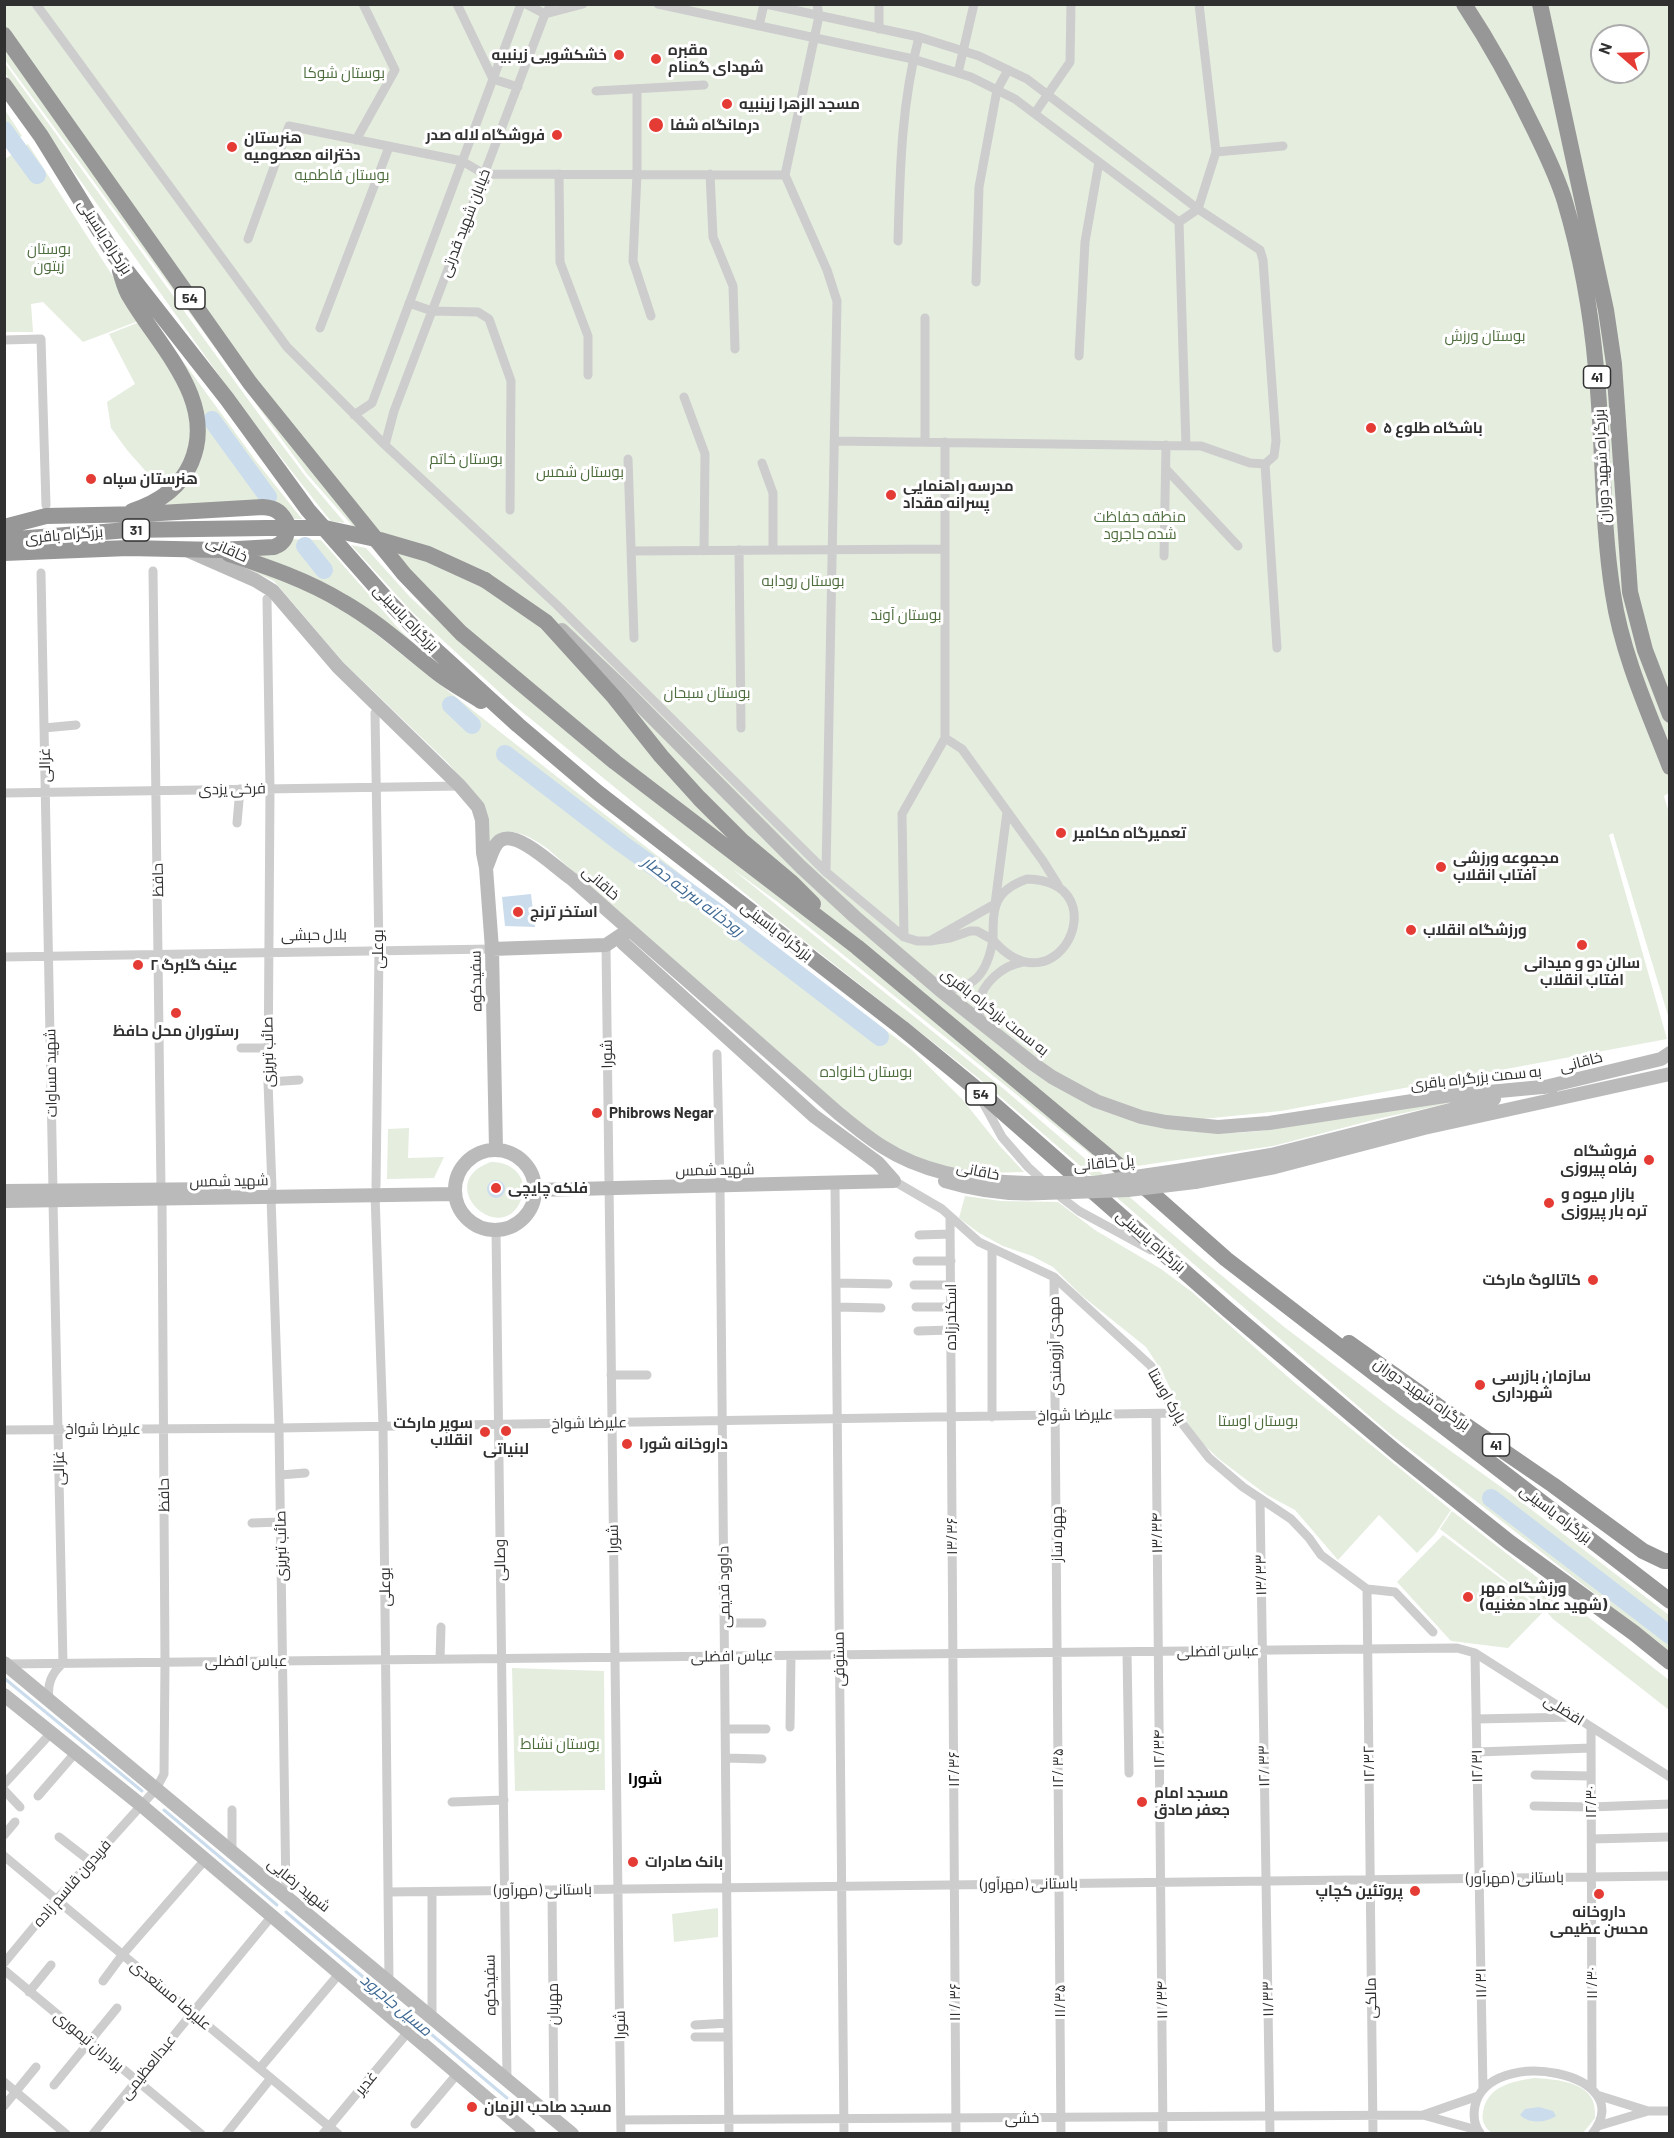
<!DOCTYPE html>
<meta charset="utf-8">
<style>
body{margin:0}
#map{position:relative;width:1674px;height:2138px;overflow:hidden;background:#fff;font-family:Barlow,sans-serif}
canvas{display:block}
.frame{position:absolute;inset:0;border:6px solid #303030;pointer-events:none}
.north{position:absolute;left:1590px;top:24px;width:60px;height:60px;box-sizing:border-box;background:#fff;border:2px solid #acacac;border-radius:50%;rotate:290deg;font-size:16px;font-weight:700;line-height:24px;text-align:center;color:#303030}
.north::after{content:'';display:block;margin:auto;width:21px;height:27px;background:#e53b35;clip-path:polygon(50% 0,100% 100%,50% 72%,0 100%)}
</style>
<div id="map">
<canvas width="1674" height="2138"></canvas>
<div class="frame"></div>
<div class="north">N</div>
</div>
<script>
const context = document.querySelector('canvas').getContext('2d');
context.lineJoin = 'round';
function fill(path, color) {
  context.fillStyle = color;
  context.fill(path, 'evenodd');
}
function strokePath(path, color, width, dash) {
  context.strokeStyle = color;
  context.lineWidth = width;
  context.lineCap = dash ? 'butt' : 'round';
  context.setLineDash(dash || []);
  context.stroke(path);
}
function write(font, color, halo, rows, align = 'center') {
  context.font = font + ' Barlow,Cairo,sans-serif';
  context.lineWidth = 6;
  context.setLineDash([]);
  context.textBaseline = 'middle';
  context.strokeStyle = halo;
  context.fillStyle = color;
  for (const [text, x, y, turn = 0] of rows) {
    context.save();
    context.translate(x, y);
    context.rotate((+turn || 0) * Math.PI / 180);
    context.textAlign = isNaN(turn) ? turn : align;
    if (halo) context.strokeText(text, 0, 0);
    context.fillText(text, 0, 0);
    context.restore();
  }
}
fill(new Path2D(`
 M4 5H1669L1670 792 1664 796 1670 816 1669 1019 1613 833 1609 835 1667 1039 1281 1111 1203 1119 1188 1131 1236 1133 1260 1131 1486 1095 1377 1119 1273 1146 1137 1166 1120 1178 779 903 731 868 1005 1090 1204 1261 1283 1326 1396 1412 1511 1494 1669 1615V1652L1389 1433 982 1081 764 909 510 702 412 612 351 545 366 548 410 597 435 620 307 474 5 60ZM1602 36H1638V72H1602Z
 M4 62 252 405 306 477 345 523 331 521 325 514 240 405 18 93 5 73Z
 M5 110 22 136 5 146H4Z
 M28 144 141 320 83 342 43 302 31 304 33 332H5V159Z
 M133 293 256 461 302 519H288L285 512 143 511 176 492 202 425Z
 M142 321 188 399 193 452 164 492 127 450 111 428 107 402 135 384 109 334Z
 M291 539 321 540 399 629 445 673 408 643 237 552Z
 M218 560 268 572 339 605 744 924 912 1050 962 1099 999 1145 1024 1172 987 1173 953 1170 905 1153 889 1144 846 1114 548 849C532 838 511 824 492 838L489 854 480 800 447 762 343 662 274 581 257 573Z
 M409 1128 408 1158 444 1157 434 1178 387 1179 388 1129Z
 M491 1162C512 1161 530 1178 521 1200 501 1249 431 1183 491 1162Z
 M965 1196 1001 1201 1058 1202 1095 1230 1161 1269 1192 1292 1296 1384 1451 1510 1435 1534 1417 1553 1379 1515 1338 1560 1295 1510 1267 1495 1248 1481 1219 1459 1199 1440 1187 1422 1161 1370 1146 1347 1081 1295 1053 1267 1032 1256 1003 1246 979 1233 959 1218Z
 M1452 1511 1669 1680V1710L1553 1619 1544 1609 1440 1529Z
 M1443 1535 1544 1611 1508 1648 1451 1641 1397 1582Z
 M512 1668 604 1671 605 1790 515 1791Z
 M718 1908V1937L674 1942 672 1914Z
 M1535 2078C1552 2079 1583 2081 1592 2099 1595 2105 1595 2111 1595 2118L1583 2133H1492C1485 2128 1481 2121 1483 2112 1487 2086 1513 2081 1535 2078Z`), '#e5eddf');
fill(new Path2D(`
 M531 894 535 927 505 926 502 897Z
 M487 1189a9 9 0 1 1 18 0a9 9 0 1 1-18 0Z
 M1539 2107 1553 2111 1556 2116C1546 2123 1529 2124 1520 2115L1525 2109Z`), '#cbdced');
strokePath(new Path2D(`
 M4 1678 142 1791
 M164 1810 277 1905
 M286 1912 507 2098`), '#cbdced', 3);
strokePath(new Path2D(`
 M4 130 37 175
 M212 420 268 497
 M305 546 324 570
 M451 705 472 725
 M505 754 621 843 713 909 880 1037
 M1491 1498 1670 1635`), '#cbdced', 18);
strokePath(new Path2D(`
 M36 4 287 347 385 445 558 606 826 872 904 937 917 941H930
 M457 4 493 79 518 87
 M526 4 545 14 583 4
 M658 4 913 59 971 77 1015 99 1179 222
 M766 4 919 37 979 56 1027 79 1198 209 1260 250 1263 260 1276 441 1274 456 1265 464 1250 463 1201 446 834 441
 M817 4 819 16 785 175 827 270 837 301 826 872
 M759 26 764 4
 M879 29V4
 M958 73 974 4
 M637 89V174L633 261 651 316
 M596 91 704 85
 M1035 113 1070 62 1071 4
 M356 140 395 70 363 4
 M1216 152 1283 146
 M559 174 560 262 588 336V375
 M710 174 713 237 733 286 735 349
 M1179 222 1198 209 1216 152 1199 4
 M1179 222 1186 446
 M248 239 289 126 462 161 484 174 785 175
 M898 241C900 172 901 104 919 37
 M976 282 979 187 997 90 1008 70
 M409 303 432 311 478 312 489 319 511 381 510 510
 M925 318V442
 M320 328 389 147
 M4 340 41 339 46 505
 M1079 356 1085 242 1099 162
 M684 397 705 454 704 551
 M354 415 372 403 521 4
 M385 445 394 411 545 14 552 4
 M628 459 634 638
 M762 463 773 493V550
 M1265 464 1277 648
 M1166 469 1238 546
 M739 550 741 728
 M631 551 945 549
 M1164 556 1166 445
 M153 571 161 1189
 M41 573 53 1190
 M267 599 270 789 268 1082 272 1188
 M375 713 379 951 376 1186
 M44 728 76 725
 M945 738 962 749 1043 861 1058 885
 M4 793 460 786
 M237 823 240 789
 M1027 879C1120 881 1058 1015 993 940 993 908 993 891 1027 879Z
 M904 937 902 814 945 738V442
 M606 945 621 2134
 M4 957 492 949
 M940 990C975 990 987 973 993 940L977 931H970L950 938 930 941 995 904 1007 812
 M982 1023C980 1017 978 1010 979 1004 981 983 1004 965 1023 962
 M241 1048H268
 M717 1054 720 1186 729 2134
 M268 1082 299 1080
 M980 1097 1002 1137 1028 1167 1062 1198 1079 1211 1151 1250
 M894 1181 942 1209 979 1242 1054 1277 1151 1366 1174 1413 1209 1458 1243 1487 1291 1519 1309 1538 1321 1555 1367 1589
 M835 1184 844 2134
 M375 1194 383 1426 389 1980
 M271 1197 279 1428 286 1895
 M950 1217 956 2134
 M496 1230 507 2079
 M919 1235 950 1234
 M917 1261H951
 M1054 1277 1061 2134
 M836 1283 888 1284
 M914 1285H951
 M836 1307 881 1308
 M916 1307H951
 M918 1331 951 1330
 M611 1375H647
 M1156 1414 1163 2134
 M992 1417V1248
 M4 1430 279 1428 1174 1413
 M280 1475 305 1473
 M1260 1499 1270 2134
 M252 1523 280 1522
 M1367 1589 1373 2134
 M1367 1589 1395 1592 1433 1632
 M724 1623H762
 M1127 1652 1129 1773
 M1475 1653 1483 2089
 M440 1659 441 1627
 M6 1664 1457 1648 1475 1653 1670 1777
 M49 1700C47 1684 51 1674 63 1663L53 1201
 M1476 1719 1575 1717
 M790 1727 791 1656
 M1591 1727 1592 2089
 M725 1729H766
 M1477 1752 1591 1748
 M726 1758 762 1759
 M1535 1775 1591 1776
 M4 1784 51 1733
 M4 1790 20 1807
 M38 1796 76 1752
 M452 1802 504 1800
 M1534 1806 1591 1807 1670 1804
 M232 1810V1851
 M4 1835 15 1822
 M59 1837 90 1861
 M1592 1839 1670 1837
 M4 1856 338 2134
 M552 1890 554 2119
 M388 1892 1670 1876
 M4 1963 57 1899 156 1789 164 1774 165 1661 162 1199
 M4 1970 201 2134
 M103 1981 123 1954 205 1860
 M29 1992 51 1965
 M432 2016V1892
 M695 2025 728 2023
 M695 2037H728
 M260 2068 339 1974
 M4 2082 66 2134
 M54 2085 117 2008
 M1597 2095 1648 2111H1670
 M4 2106 36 2067
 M1423 2115 1478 2096
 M621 2120 1423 2115 1477 2130
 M415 2124 458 2073
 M1598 2126 1648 2111
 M1480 2133C1474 2125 1473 2116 1475 2106 1488 2044 1642 2072 1592 2134
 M93 2134 271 1917
 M226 2134 271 2078
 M323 2134 408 2032`), '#cdcdcd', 9);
strokePath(new Path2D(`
 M189 551 255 580 273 591 338 667 460 786 478 807 482 820 483 853 486 868 492 949 496 1149
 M562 630 618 683 801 867 855 917 940 990 1032 1063 1052 1077 1096 1101 1141 1117 1166 1122 1218 1127 1269 1123 1445 1096 1553 1086
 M486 868C490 860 493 844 501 840 518 830 557 869 572 879L838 1113C853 1125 867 1137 883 1147 925 1174 979 1182 1027 1183
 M621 935 623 943 814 1116 878 1163 894 1181
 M492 949 606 945 621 935
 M1545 1087 1661 1059 1670 1053
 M455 1190a40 40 0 1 1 80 0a40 40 0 1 1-80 0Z
 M1183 1170 1271 1155 1494 1099
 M945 1181C978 1191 1008 1195 1043 1193
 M1195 1182 1275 1167 1424 1128 1670 1074
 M536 1190 894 1181
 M4 1191 224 1189
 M4 1201 454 1194
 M4 1663 572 2134
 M4 1695 141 1805 529 2134`), '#bababa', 14);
strokePath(new Path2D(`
 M1464 4C1491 45 1514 87 1535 131 1546 154 1558 178 1565 202 1581 256 1591 312 1596 368 1604 443 1601 519 1613 594 1622 654 1648 711 1670 767
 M1540 4 1606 310 1614 364 1630 592 1645 650 1670 715
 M4 35 250 383 404 574 461 633 615 762 857 947 1148 1190 1226 1259 1670 1601
 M4 85 41 136 115 256 227 399 308 510 390 603 438 652 518 725 597 792 902 1028 974 1087 1228 1310 1396 1452 1509 1542 1634 1633 1670 1662
 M120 271C123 280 125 290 130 297 159 347 218 401 191 463 180 488 157 503 132 511
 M4 527 46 516 143 514 263 507C277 508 282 513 288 525 287 536 285 543 274 547L219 550 128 548 4 553
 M4 540 128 530 267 528
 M229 554C268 567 307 580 343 602 378 622 407 649 439 674 452 684 467 692 481 701
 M485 580 546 622 614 697 661 756 699 798 742 841 792 883 813 904
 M1349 1343 1445 1411 1553 1485 1643 1551 1664 1561H1670`), '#979797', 16);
strokePath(new Path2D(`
 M1027 1183H1094L1183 1170
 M1043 1193 1128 1190 1195 1182`), '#bababa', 14);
strokePath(new Path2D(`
 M267 528H325L380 540 428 554 485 580`), '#979797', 16);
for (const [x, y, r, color] of [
 [619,55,6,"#e53b35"],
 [656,59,6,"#e53b35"],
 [727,104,6,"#e53b35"],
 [656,125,8,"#e53b35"],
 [557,135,6,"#e53b35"],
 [232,147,6,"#e53b35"],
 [1371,428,6,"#e53b35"],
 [91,479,6,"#e53b35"],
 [891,495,6,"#e53b35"],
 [1061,833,6,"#e53b35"],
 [1441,867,6,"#e53b35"],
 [518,912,6,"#e53b35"],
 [1411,930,6,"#e53b35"],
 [1582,945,6,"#e53b35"],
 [138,965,6,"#e53b35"],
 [176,1013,6,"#e53b35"],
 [597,1113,6,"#e53b35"],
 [1649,1160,6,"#e53b35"],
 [496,1188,6,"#e53b35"],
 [1549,1203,6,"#e53b35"],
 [1593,1280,6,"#e53b35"],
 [1480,1385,6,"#e53b35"],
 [506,1431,6,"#e53b35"],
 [485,1432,6,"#e53b35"],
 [627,1444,6,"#e53b35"],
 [1468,1597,6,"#e53b35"],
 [1142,1802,6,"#e53b35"],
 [633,1862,6,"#e53b35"],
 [1415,1891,6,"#e53b35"],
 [1599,1894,6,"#e53b35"],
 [472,2107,6,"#e53b35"]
]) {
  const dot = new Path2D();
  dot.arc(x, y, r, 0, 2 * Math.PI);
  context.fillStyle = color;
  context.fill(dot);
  strokePath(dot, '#fff', 2);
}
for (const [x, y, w] of [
 [190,298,30],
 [1597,377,27],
 [136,530,27],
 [981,1094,30],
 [1496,1445,27]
]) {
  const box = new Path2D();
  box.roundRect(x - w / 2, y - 11, w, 22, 4.5);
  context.fillStyle = '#fff';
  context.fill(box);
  strokePath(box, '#303030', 1.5);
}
write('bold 14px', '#303030', null, [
 ["54",190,298],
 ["41",1597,377],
 ["31",136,530],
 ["54",981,1094],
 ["41",1496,1445]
]);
write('bold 15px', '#303030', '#fff', [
 ["مقبره",668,50],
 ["شهدای گمنام",668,67],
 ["خشکشویی زینبیه",607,55,"right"],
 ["مسجد الزهرا زینبیه",739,104],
 ["درمانگاه شفا",670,125],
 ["فروشگاه لاله صدر",545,135,"right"],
 ["هنرستان",244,138],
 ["دخترانه معصومیه",244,155],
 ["باشگاه طلوع ۵",1383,428],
 ["هنرستان سپاه",103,479],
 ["مدرسه راهنمایی",903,486],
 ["پسرانه مقداد",903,503],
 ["تعمیرگاه مکامیر",1073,833],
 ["مجموعه ورزشی",1453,858],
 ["آفتاب انقلاب",1453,875],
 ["استخر ترنج",530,912],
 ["ورزشگاه انقلاب",1423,930],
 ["سالن دو و میدانی",1582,963,"center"],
 ["افتاب انقلاب",1582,980,"center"],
 ["عینک گلبرگ ۲",150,965],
 ["رستوران محل حافظ",176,1031,"center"],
 ["Phibrows Negar",609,1113],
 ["فروشگاه",1637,1151,"right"],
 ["رفاه پیروزی",1637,1168,"right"],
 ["فلکه چایچی",508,1188],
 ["بازار میوه و",1561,1194],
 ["تره بار پیروزی",1561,1211],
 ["کاتالوگ مارکت",1581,1280,"right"],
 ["سازمان بازرسی",1492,1376],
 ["شهرداری",1492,1393],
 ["سوپر مارکت",473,1423,"right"],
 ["انقلاب",473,1440,"right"],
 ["داروخانه شورا",639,1444],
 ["لبنیاتی",506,1449,"center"],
 ["ورزشگاه مهر",1480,1588],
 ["(شهید عماد مغنیه)",1480,1605],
 ["مسجد امام",1154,1793],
 ["جعفر صادق",1154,1810],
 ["بانک صادرات",645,1862],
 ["پروتئین کچاپ",1403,1891,"right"],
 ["داروخانه",1599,1912,"center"],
 ["محسن عظیمی",1599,1929,"center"],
 ["مسجد صاحب الزمان",484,2107]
], 'left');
write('15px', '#4e6d3d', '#fff', [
 ["بوستان شوکا",344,73],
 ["بوستان فاطمیه",342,175],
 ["بوستان",49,249],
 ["زیتون",49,266],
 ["بوستان ورزش",1485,336],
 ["بوستان خاتم",466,459],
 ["بوستان شمس",580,472],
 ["منطقه حفاظت",1140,517],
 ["شده جاجرود",1140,534],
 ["بوستان رودابه",803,581],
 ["بوستان آوند",906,615],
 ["بوستان سبحان",707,693],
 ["بوستان خانواده",866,1072],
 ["بوستان اوستا",1258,1421],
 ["بوستان نشاط",560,1744]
]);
write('15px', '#303030', '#fff', [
 ["خیابان شهید قدرتی",465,223,-69],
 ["بزرگراه یاسینی",105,237,57],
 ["بزرگراه شهید دوران",1602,466,-93],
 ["بزرگراه باقری",64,535,-5],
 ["خاقانی",227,549,24],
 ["بزرگراه یاسینی",406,618,46],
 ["غزالی",45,765,-91],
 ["فرخی یزدی",232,789,-1],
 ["حافظ",158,880,-91],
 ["خاقانی",601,883,41],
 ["بزرگراه یاسینی",777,931,38],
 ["بلال حبشی",314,935,-1],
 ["بوعلی",378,949,-90],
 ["سفیدکوه",476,981,-91],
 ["به سمت بزرگراه باقری",995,1012,38],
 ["صائب تبریزی",268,1052,-91],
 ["شورا",607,1054,-91],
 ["خاقانی",1581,1062,-14],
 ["شهید مساوات",51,1073,-91],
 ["به سمت بزرگراه باقری",1476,1078,-6],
 ["پل خاقانی",1104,1163,-5],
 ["شهید شمس",715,1170,-1],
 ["خاقانی",978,1171,11],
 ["شهید شمس",229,1181,-1],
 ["بزرگراه یاسینی",1151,1241,41],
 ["اسکندرزاده",951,1317,-90],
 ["مهدی آرزومندی",1055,1346,-91],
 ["بزرگراه شهید دوران",1422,1394,35],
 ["پارک اوستا",1167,1396,60],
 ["علیرضا شواخ",1075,1415,-1],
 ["علیرضا شواخ",589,1423,-1],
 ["علیرضا شواخ",103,1429],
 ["غزالی",59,1468,-91],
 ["حافظ",164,1495,-91],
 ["بزرگراه یاسینی",1556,1514,37],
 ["۱۳/۳۴",1157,1533,-91],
 ["چهره ساز",1057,1534,-90],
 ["۱۳/۳۶",952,1536,-90],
 ["شورا",613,1539,-91],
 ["صائب تبریزی",281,1546,-91],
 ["وصالی",500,1560,-91],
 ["۱۳/۳۳",1261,1575,-91],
 ["بوعلی",385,1587,-91],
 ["داوود قدیمی",724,1587,-91],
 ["عباس افضلی",1218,1651,-1],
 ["عباس افضلی",732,1656,-1],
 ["مستوفی",839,1659,-91],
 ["عباس افضلی",246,1661],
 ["افضلی",1564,1710,32],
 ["۱۲/۳۴",1159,1749,-91],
 ["۱۲/۳۲",1369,1764,-91],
 ["۱۲/ ۳۳",1264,1766,-91],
 ["۱۲/۳۱",1477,1766,-91],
 ["۱۲/ ۳۵",1058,1768,-90],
 ["۱۲/۳۶",954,1769,-90],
 ["۱۲/۳۰",1591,1802,-90],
 ["باستانی (مهرآور)",1515,1878,-1],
 ["فریدون قاسم زاده",72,1883,-49],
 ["باستانی (مهرآور)",1029,1884,-1],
 ["شهید رضایی",299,1885,39],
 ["باستانی (مهرآور)",543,1890,-1],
 ["۱۱/۳۱",1481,1983,-91],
 ["۱۱ /۳۰",1592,1983,-90],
 ["سفیدکوه",490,1985,-91],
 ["علیرضا مستعدی",171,1995,40],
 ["مالکی",1371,1998,-91],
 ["۱۱/۳۳",1268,1999,-91],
 ["۱۱ /۳۴",1162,2000,-91],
 ["۱۱/۳۵",1060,2001,-90],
 ["۱۱ / ۳۶",955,2002,-90],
 ["مهربان",553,2004,-90],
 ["شورا",620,2025,-91],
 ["برادران تیموری",89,2041,40],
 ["عبدالعظیمی",148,2067,-51],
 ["غدیر",366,2083,-50],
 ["خشی",1022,2118]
]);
write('italic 16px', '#3e6993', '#fff', [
 ["رودخانه سرخه حصار",693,896,37],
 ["مسیل جاجرود",396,2005,40]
]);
write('bold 16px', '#000', '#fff', [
 ["شورا",645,1779]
]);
</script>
